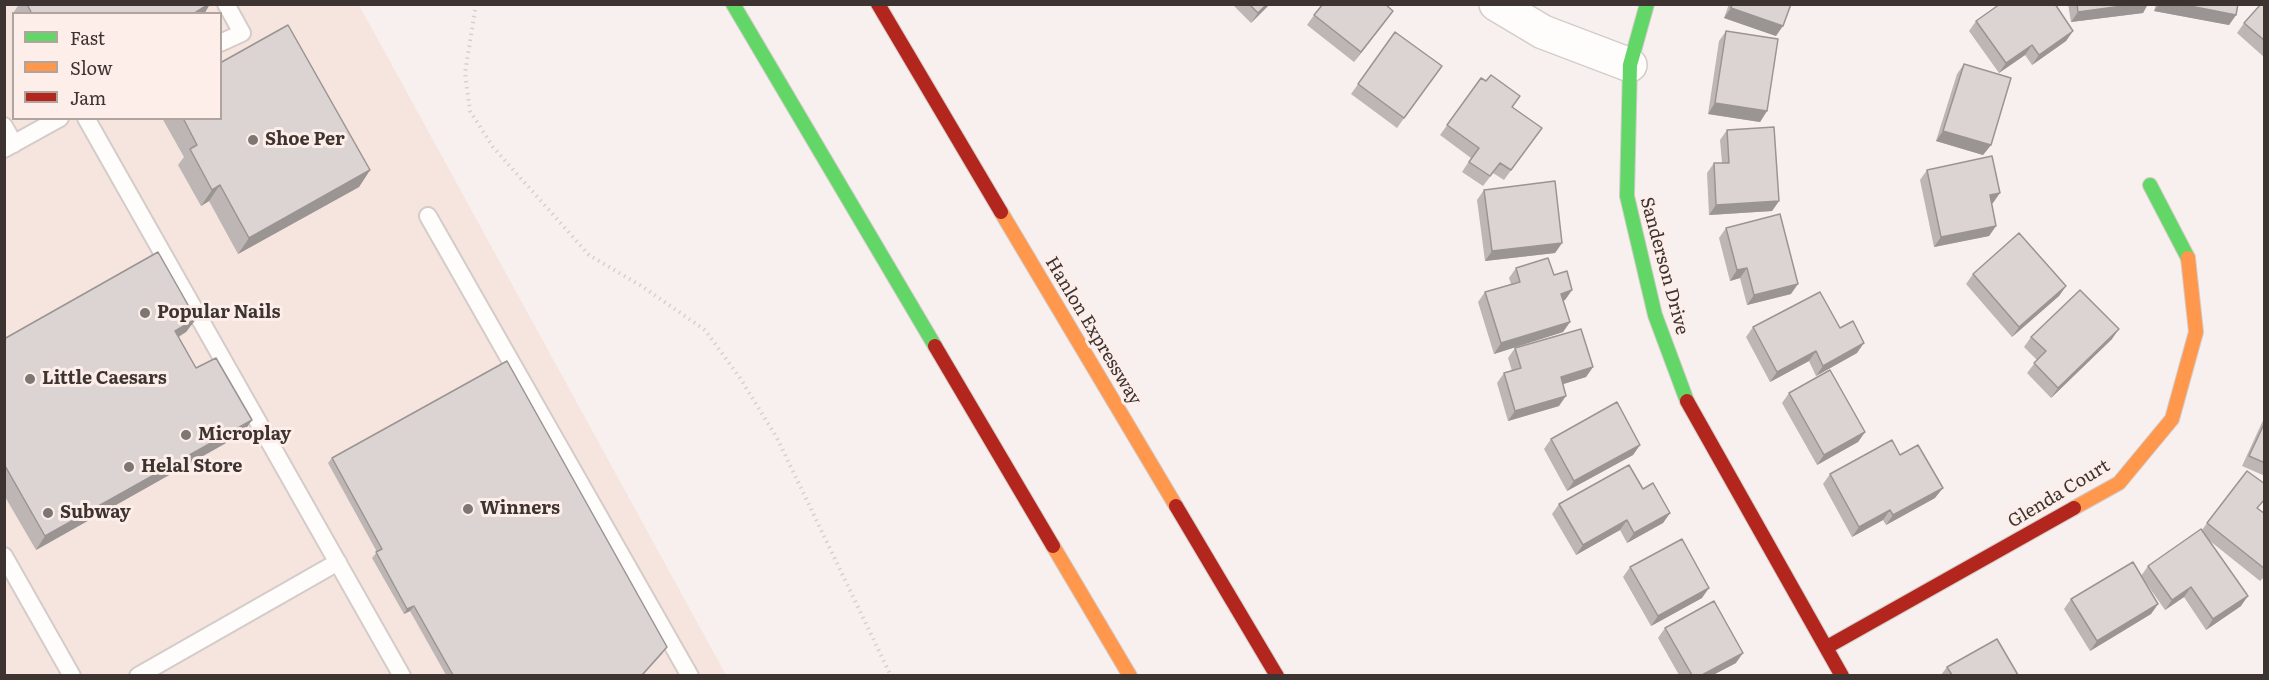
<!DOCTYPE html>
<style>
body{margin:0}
#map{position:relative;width:2269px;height:680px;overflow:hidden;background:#f8f0ee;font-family:Literata,serif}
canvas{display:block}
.frame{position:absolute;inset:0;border:6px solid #3d3431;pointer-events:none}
.legend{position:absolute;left:12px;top:12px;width:210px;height:108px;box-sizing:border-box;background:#fdeee9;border:2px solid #b0a49f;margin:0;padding:8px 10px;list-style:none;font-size:18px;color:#3d3431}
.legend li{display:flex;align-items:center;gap:12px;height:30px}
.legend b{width:30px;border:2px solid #b0a49f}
</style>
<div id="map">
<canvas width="2269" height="680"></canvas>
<div class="frame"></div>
<ul class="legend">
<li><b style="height:8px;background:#63d668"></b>Fast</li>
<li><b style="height:8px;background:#ff974d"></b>Slow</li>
<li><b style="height:8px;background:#b3261e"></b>Jam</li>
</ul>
</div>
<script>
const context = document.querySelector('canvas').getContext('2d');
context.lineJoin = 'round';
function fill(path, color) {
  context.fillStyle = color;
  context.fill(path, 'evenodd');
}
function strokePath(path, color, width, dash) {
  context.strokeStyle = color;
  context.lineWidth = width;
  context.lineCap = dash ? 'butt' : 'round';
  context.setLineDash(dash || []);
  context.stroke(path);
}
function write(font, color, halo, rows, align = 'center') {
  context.font = font + ' Literata,serif';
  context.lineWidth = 6;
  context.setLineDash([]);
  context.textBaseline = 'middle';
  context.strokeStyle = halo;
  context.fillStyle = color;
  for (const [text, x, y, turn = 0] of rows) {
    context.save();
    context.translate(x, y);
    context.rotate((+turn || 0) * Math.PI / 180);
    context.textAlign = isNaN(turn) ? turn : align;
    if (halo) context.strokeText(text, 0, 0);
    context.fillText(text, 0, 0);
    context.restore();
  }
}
fill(new Path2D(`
 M4 5H359L726 675H5ZM14 14H220V118H14Z`), '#f6e4de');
const lane = new Path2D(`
 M220 43 242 33 226 4
 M86 118 402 676
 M4 126 14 144
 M4 149 60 118
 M428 216 690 676
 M4 556 72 676
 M138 676 338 562`);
const street = new Path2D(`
 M1496 4 1543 32 1630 65`);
const fast = new Path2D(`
 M733 4 935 346
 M1647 4 1630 65 1627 196 1655 315 1687 401
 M2150 185 2188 258`);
const slow = new Path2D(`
 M1001 212 1176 506
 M2074 508 2119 483 2172 419 2196 332 2188 258
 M1053 546 1130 676`);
const jam = new Path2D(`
 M878 4 1001 212
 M935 346 1053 546
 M1687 401 1842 676
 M1176 506 1277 676
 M1827 647 2074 508`);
strokePath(lane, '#d4ccc9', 20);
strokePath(street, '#d4ccc9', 36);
strokePath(fast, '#d4ccc9', 16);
strokePath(slow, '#d4ccc9', 16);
strokePath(jam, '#d4ccc9', 16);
strokePath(new Path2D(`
 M476 4 465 73 470 111 493 147 589 255 643 287 705 330 740 378 777 438 891 676`), '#d4d1d1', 4, [1.5, 4.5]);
strokePath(lane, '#fefdfc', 16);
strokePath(street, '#fefdfc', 33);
strokePath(fast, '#63d668', 14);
strokePath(slow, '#ff974d', 14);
strokePath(jam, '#b3261e', 14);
fill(new Path2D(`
 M19 4H210L204 14H14V12Z
 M1232 4H1270L1251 23Z
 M1729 4H1791L1776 36 1724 18Z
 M2068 4H2148L2143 13 2071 22Z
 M2156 4H2238L2236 15 2229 25 2154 11Z
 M2265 4V58L2237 33 2244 23Z
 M1393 11 1354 62 1307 25 1314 15Z
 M1976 21 2073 31 2066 41 2032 65 2025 55 1999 73 1969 31Z
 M1726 31 1767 111 1760 122 1708 114 1719 41Z
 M1395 32 1442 66 1397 128 1351 94Z
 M1964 64 1991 145 1983 155 1936 141 1957 74Z
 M1481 78 1512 107 1542 128 1504 180 1493 173 1483 186 1462 172 1471 158 1440 135Z
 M162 118H220L370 170 359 187 238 254 209 201 201 206 178 165 184 157Z
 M1727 130 1779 201 1772 211 1709 215 1707 173 1714 163H1722L1720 140Z
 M1927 170 1993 203H1991L1996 226 1989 236 1934 247 1920 180Z
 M1484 190 1562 243 1555 253 1485 261 1477 200Z
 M1726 228 1791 294 1747 305 1740 278 1730 281 1719 238Z
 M1516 268 1554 275 1572 290 1565 300 1563 301 1570 322 1563 332 1494 354 1478 302 1485 292 1511 284 1509 278Z
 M1973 274 2066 286 2059 296 2012 337 1966 284Z
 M196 319 186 332 179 337 196 368 252 420 242 434 36 550 4 495V339Z
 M1753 327 1840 328 1857 353 1816 376 1809 361 1770 382 1746 337Z
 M2031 337 2112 339 2051 398 2027 373 2037 360 2024 347Z
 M1515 348 1593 367 1586 377 1563 384 1559 406 1508 421 1497 383 1504 373 1512 371 1508 358Z
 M1789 393 1865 432 1858 442 1817 465 1782 403Z
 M2265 416V476L2242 466Z
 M1551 439 1640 445 1633 455 1567 491 1544 449Z
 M1900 455 1935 498 1886 525 1883 520 1852 537 1823 484 1830 474Z
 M332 458 663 653 643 675H446L410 611 404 614 372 558 377 552 328 463Z
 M1559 504 1670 513 1663 523 1627 543 1620 530 1576 555 1552 514Z
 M2258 508 2265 514V576L2260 581 2210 541 2241 606 2206 630 2184 597 2165 610 2142 577 2158 604 2151 614 2090 651 2064 609 2071 599 2141 576 2148 566 2202 530 2207 523Z
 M1630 567 1702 598 1651 626 1623 577Z
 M1665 628 1736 663 1713 675H1679L1658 638Z
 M1947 667 2018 675H1941Z`), '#bdb6b5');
fill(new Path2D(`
 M209 4H210L204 14H193Z
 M1267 4H1270L1251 23 1258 13Z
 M2137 4H2148L2143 13 2071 22 2078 12Z
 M2159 4H2180L2236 15 2229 25 2154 11Z
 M1731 8 1783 26 1776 36 1724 18Z
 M1393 11 1386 21 1354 62 1361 52Z
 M2073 31 2066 41 2032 65 2039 55Z
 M2032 45 2025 55 1999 73 2006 63Z
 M1715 103 1767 111 1760 122 1708 114Z
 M1943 131 1991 145 1983 155 1936 141Z
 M370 170 359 187 238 254 249 238Z
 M220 185 209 201 201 206 212 190Z
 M2000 193 1993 203 1983 205 1990 195Z
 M1779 201 1772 211 1709 215 1716 205Z
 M1996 226 1989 236 1934 247 1941 237Z
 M1562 243 1555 253 1485 261 1492 251Z
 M1747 268 1740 278 1730 281 1737 270Z
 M1798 284 1791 294 1747 305 1754 295Z
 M2066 286 2059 296 2012 337 2019 327Z
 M1572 290 1565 300 1554 304 1561 294Z
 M196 319 186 332 165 344 175 331Z
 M1570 322 1563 332 1494 354 1501 343Z
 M2119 329 2112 339 2051 398 2058 388Z
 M1864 343 1857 353 1816 376 1823 366Z
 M1816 351 1809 361 1770 382 1777 372Z
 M1593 367 1586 377 1554 387 1561 377Z
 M1566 396 1559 406 1508 421 1515 411Z
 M252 420 242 434 36 550 45 536Z
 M1865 432 1858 442 1817 465 1824 455Z
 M1640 445 1633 455 1567 491 1574 481Z
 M1943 488 1935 498 1886 525 1893 515Z
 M1890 510 1883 520 1852 537 1859 527Z
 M1670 513 1663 523 1627 543 1634 533Z
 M1627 520 1620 530 1576 555 1583 545Z
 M2191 587 2184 597 2165 610 2172 600Z
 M1709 588 1702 598 1651 626 1658 616Z
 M2248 596 2241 606 2206 630 2213 619Z
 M2158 604 2151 614 2090 651 2097 641Z
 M414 606 410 611 404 614 407 609Z
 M1743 653 1736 663 1713 675H1702Z`), '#9a9493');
const building = new Path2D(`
 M27 4H209L193 14H32Z
 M1249 4H1267L1258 13Z
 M1323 4H1385L1393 11 1361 52 1314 15Z
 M1732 4H1791L1783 26 1731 8Z
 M2000 4H2055L2073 31 2039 55 2032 45 2006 63 1976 21Z
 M2077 4H2137L2078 12Z
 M2180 4H2238L2236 15Z
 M2261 4H2265V41L2244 23Z
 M288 25 370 170 249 238 220 185 212 190 190 149 197 145 183 118H220V63Z
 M1726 31 1778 39 1767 111 1715 103Z
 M1395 32 1442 66 1404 118 1358 84Z
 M1964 64 2011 78 1991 145 1943 131Z
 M1491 75 1520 96 1512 107 1542 128 1511 170 1500 163 1490 176 1469 162 1479 148 1447 125 1481 78 1486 81Z
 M1774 127 1779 201 1716 205 1714 163H1729L1727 130Z
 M1992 156 2000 193 1990 195 1996 226 1941 237 1927 170Z
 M1555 181 1562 243 1492 251 1484 190Z
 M1780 214 1798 284 1754 295 1747 268 1737 270 1726 228Z
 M2019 233 2066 286 2019 327 1973 274Z
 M158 252 196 319 175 331 196 368 216 358 252 420 45 536 4 464V339Z
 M1548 258 1554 275 1567 271 1572 290 1561 294 1570 322 1501 343 1485 292 1520 282 1516 268Z
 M2080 290 2119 329 2058 388 2034 363 2046 351 2031 337Z
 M1820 292 1840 328 1853 321 1864 343 1823 366 1816 351 1777 372 1753 327Z
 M1581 329 1593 367 1561 377 1566 396 1515 411 1504 373 1521 368 1515 348Z
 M507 361 667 647 642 675H453L414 606 407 609 376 552 382 549 332 458Z
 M1830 370 1865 432 1824 455 1789 393Z
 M1617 402 1640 445 1574 481 1551 439Z
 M2265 422V463L2249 456Z
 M1892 440 1900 455 1918 445 1943 488 1893 515 1890 510 1859 527 1830 474Z
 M1629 465 1643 489 1653 483 1670 513 1634 533 1627 520 1583 545 1559 504Z
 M2247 471 2265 484V499L2257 508 2265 514V569L2207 523Z
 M2201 529 2248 596 2213 619 2191 587 2172 600 2148 566Z
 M1682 539 1709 588 1658 616 1630 567Z
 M2133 562 2158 604 2097 641 2071 599Z
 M1714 601 1743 653 1702 675H1692L1665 628Z
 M1997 639 2018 675H1952L1947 667Z`);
fill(building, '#dcd4d2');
strokePath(building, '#9a9493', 1.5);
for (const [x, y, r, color] of [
 [253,140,6,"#7e7673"],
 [145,313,6,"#7e7673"],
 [30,379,6,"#7e7673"],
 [186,435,6,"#7e7673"],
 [129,467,6,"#7e7673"],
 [468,509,6,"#7e7673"],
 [48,513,6,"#7e7673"]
]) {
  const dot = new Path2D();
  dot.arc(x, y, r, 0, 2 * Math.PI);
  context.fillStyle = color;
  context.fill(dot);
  strokePath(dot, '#fdeee9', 2);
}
write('bold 18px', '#3d3431', '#fdeee9', [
 ["Shoe Per",265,140],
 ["Popular Nails",157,313],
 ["Little Caesars",42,379],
 ["Microplay",198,435],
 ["Helal Store",141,467],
 ["Winners",480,509],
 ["Subway",60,513]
], 'left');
write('18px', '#3d3431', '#fdeee9', [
 ["Sanderson Drive",1664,266,75],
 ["Hanlon Expressway",1093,331,59],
 ["Glenda Court",2059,494,-31]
]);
</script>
